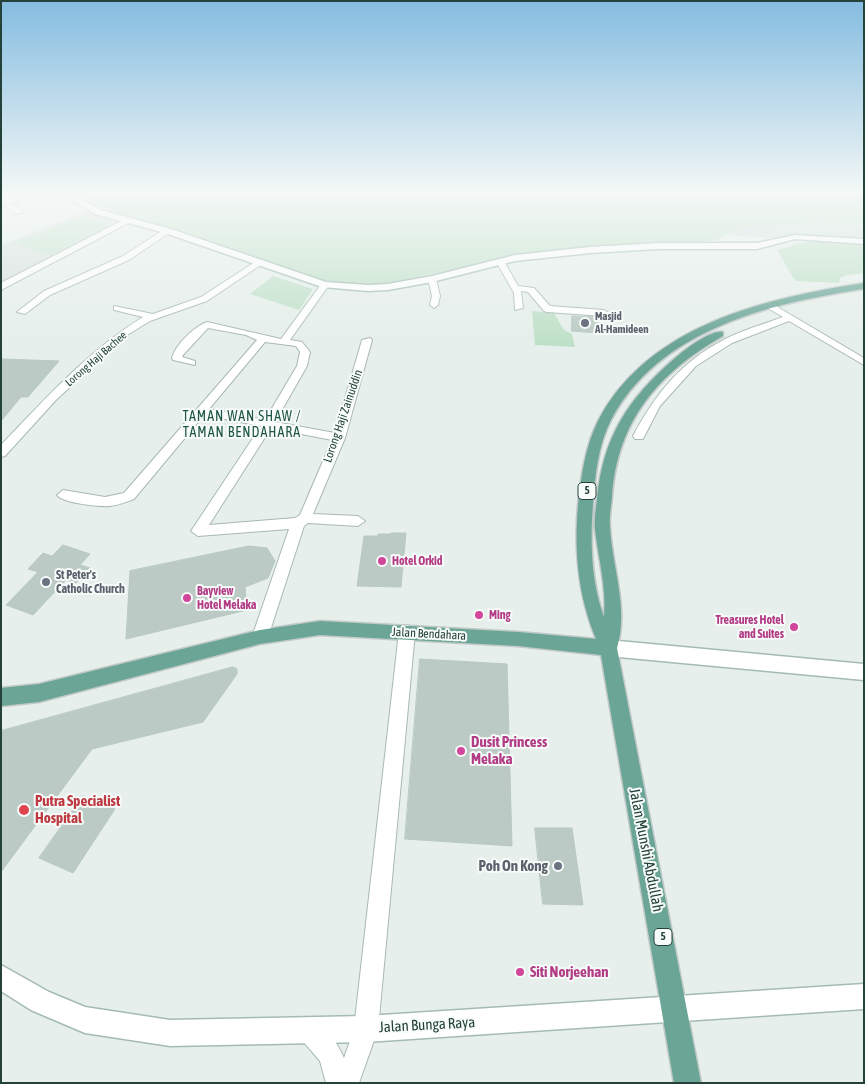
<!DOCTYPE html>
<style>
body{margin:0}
#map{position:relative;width:865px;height:1084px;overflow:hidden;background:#e6efeb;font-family:"Asap Condensed",sans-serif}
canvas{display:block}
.frame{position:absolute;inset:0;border:2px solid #24423a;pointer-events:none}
</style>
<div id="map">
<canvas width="865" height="1084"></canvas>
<div class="frame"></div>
</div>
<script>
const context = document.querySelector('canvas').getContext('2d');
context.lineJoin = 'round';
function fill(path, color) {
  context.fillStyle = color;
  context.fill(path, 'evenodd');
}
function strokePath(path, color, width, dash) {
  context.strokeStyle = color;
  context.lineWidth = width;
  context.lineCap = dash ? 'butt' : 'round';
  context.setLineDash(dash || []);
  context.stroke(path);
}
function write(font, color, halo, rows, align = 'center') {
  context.font = font + ' "Asap Condensed",sans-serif';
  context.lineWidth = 4;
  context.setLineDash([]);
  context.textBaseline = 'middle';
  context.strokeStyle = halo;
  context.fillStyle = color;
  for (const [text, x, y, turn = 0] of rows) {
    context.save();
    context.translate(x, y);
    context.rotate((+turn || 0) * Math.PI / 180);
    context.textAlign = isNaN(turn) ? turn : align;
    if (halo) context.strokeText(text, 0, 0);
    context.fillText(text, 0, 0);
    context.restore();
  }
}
fill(new Path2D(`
 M88 211 123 221 1 284V245Z
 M853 219 864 227V238L804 234 774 238 722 235 726 228 774 222Z`), '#d4dfda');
fill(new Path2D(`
 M77 193H864V224L824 221 750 227 733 230 718 240 701 243 550 251 505 258 386 284 339 283 323 280 172 228 117 213 101 207Z
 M83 216 111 224 51 255 14 243Z
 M812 241 864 246V273L847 275 840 278 839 283 795 281 777 250C790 247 799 242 812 241Z
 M273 276 313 289 299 310 250 294Z
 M532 311 554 313 564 330 572 334 575 347 535 345Z`), '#bfe0c8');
const building = new Path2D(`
 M572 316 597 317 598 333 572 331Z
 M1 359 59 361 28 397H21L1 421Z
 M391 533H406L401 587 357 586 364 536H378V534H391Z
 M63 545 90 554 80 565 90 568 76 583 66 580 33 615 6 605 38 572 28 569 43 553 52 556Z
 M249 546 267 548 275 561 268 578 245 587 247 610 126 639 130 571Z
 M420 659 507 664 512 846 405 839Z
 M233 667 237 669V674L203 722 92 749 1 872V731Z
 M83 796 115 809 73 873 39 858Z
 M535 828H572L583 905 543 904Z`);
fill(building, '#bbcac4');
strokePath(building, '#b8c9c2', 1);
const street = new Path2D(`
 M1 202H6L24 212 17 214 2 204Z
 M127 218 134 220 1 290V283Z
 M165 229 172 231 129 260 50 295 25 314 17 312 44 291 123 256Z
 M258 260 265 262 207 301 150 321 124 337 56 400 5 456 1 457V445C45 399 89 350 143 317L114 310V306L153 314 201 297Z
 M498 261H504L518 286 534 288 550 306 604 310 609 313 604 316 547 312 544 311 528 292 521 291 523 308 515 310 514 293 497 263Z
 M432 276 436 279 440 296 438 305 434 308 430 305 432 296 428 279Z
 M322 283 329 285 290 340 302 342 310 352 307 366 275 422 335 433 362 340 370 338 372 340 345 438 313 514 358 516 365 521 358 526 308 523 304 526 268 637 266 642 260 644 254 642 252 637 289 529 198 536 191 531 261 426 204 415 134 499C126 502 119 505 110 506 100 507 62 503 57 495L63 490 105 497 124 493 257 340 246 335 208 328 183 355 182 357 195 361V365L173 360 172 358C175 345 195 326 207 322L281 339ZM265 342 296 346 300 352 297 366 265 420 209 409ZM271 428 332 440 300 515 295 518 209 525Z
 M769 302 864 358V365L789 321 732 343 696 366 660 406 643 439H635L633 436C656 393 681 362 725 339 743 330 764 324 783 317L766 307V303Z
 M407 625 413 627 415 632 378 1029 359 1083H326L320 1061 301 1039 297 1031 301 1023 309 1019C327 1027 336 1041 344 1058L354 1029 399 632 401 627Z`);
const secondary = new Path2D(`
 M32 193H44L1 205V201Z
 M60 193H69L101 210 171 229 326 282 368 285 388 284 432 276 515 255 590 247 658 243H757L795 235 864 239V244L795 239 757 249H658L590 253 515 261 432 282 388 290 368 291 322 287 165 233 95 214Z
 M608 640 864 664V680L608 656 602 653 599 648 602 643Z
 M1 965 49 992 85 1007 170 1020 366 1016 864 984V1009L366 1042 170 1046 85 1033 31 1010 1 991Z`);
const primary = new Path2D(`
 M864 283V289C771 303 659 329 611 420 598 445 595 476 593 504 590 542 591 581 604 617 607 589 598 557 595 529 594 519 596 509 597 499 603 437 628 399 674 359 683 351 711 329 723 332V336C658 373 617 421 612 497 611 507 609 518 610 527 612 567 629 609 617 648L701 1083H674L601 655 518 646 320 635 260 644 39 702 1 706V688L39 684 260 630 320 621 518 632 596 639C578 595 574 552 578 505 581 477 585 447 598 421 648 325 766 298 864 283Z`);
strokePath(street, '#a8b8b2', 2);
strokePath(secondary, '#a4bbb3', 3);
strokePath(primary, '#c2cac8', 3);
fill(street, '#fff');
fill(secondary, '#fff');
fill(primary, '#6aa596');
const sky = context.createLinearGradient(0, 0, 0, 345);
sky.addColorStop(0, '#84bce0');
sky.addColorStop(0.56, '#f4f8f6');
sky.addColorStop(1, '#f4f8f600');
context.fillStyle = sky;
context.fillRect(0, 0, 865, 345);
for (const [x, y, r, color] of [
 [585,323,5,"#6b7280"],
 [382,561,5,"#d1479c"],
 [46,582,5,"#6b7280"],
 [187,598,5,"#d1479c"],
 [479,615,5,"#d1479c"],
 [794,627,5,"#d1479c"],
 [461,751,5,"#d1479c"],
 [24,810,6,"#e0444e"],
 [558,866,5,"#6b7280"],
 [520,972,5,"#d1479c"]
]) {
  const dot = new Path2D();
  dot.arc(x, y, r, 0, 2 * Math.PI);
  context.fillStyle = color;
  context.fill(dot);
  strokePath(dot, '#f7fbf9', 2);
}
write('bold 11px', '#5b616d', '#f7fbf9', [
 ["Masjid",595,317],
 ["Al-Hamideen",595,330]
], 'left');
write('11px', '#24423a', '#f7fbf9', [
 ["Lorong Haji Bachee",96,359,-41]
]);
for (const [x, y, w] of [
 [587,491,18],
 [663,937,18]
]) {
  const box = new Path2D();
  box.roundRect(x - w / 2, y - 8.5, w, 17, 4);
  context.fillStyle = '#f7fbf9';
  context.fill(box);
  strokePath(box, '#24423a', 1);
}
write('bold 11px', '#24423a', null, [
 ["5",587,491],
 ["5",663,937]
]);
write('12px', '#24423a', '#f7fbf9', [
 ["Lorong Haji Zainuddin",343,416,-71],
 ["Jalan Bendahara",429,634,3]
]);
write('bold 12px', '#b23c85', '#f7fbf9', [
 ["Hotel Orkid",392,561],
 ["Bayview",197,591],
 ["Hotel Melaka",197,605],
 ["Ming",489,615],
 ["Treasures Hotel",784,620,"right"],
 ["and Suites",784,634,"right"]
], 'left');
write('bold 12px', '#5b616d', '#f7fbf9', [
 ["St Peter's",56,575],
 ["Catholic Church",56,589]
], 'left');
context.letterSpacing = '1px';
write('14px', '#1f5548', '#f7fbf9', [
 ["TAMAN WAN SHAW /",242,417],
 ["TAMAN BENDAHARA",242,433]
]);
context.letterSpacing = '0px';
write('bold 15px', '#b23c85', '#f7fbf9', [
 ["Dusit Princess",471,742],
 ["Melaka",471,759],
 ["Siti Norjeehan",530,972]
], 'left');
write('bold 15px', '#be3a42', '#f7fbf9', [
 ["Putra Specialist",35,801],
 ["Hospital",35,818]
], 'left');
write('15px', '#24423a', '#f7fbf9', [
 ["Jalan Munshi Abdullah",646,850,79],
 ["Jalan Bunga Raya",427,1025,-3]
]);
write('bold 15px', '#5b616d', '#f7fbf9', [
 ["Poh On Kong",548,866]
], 'right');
</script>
